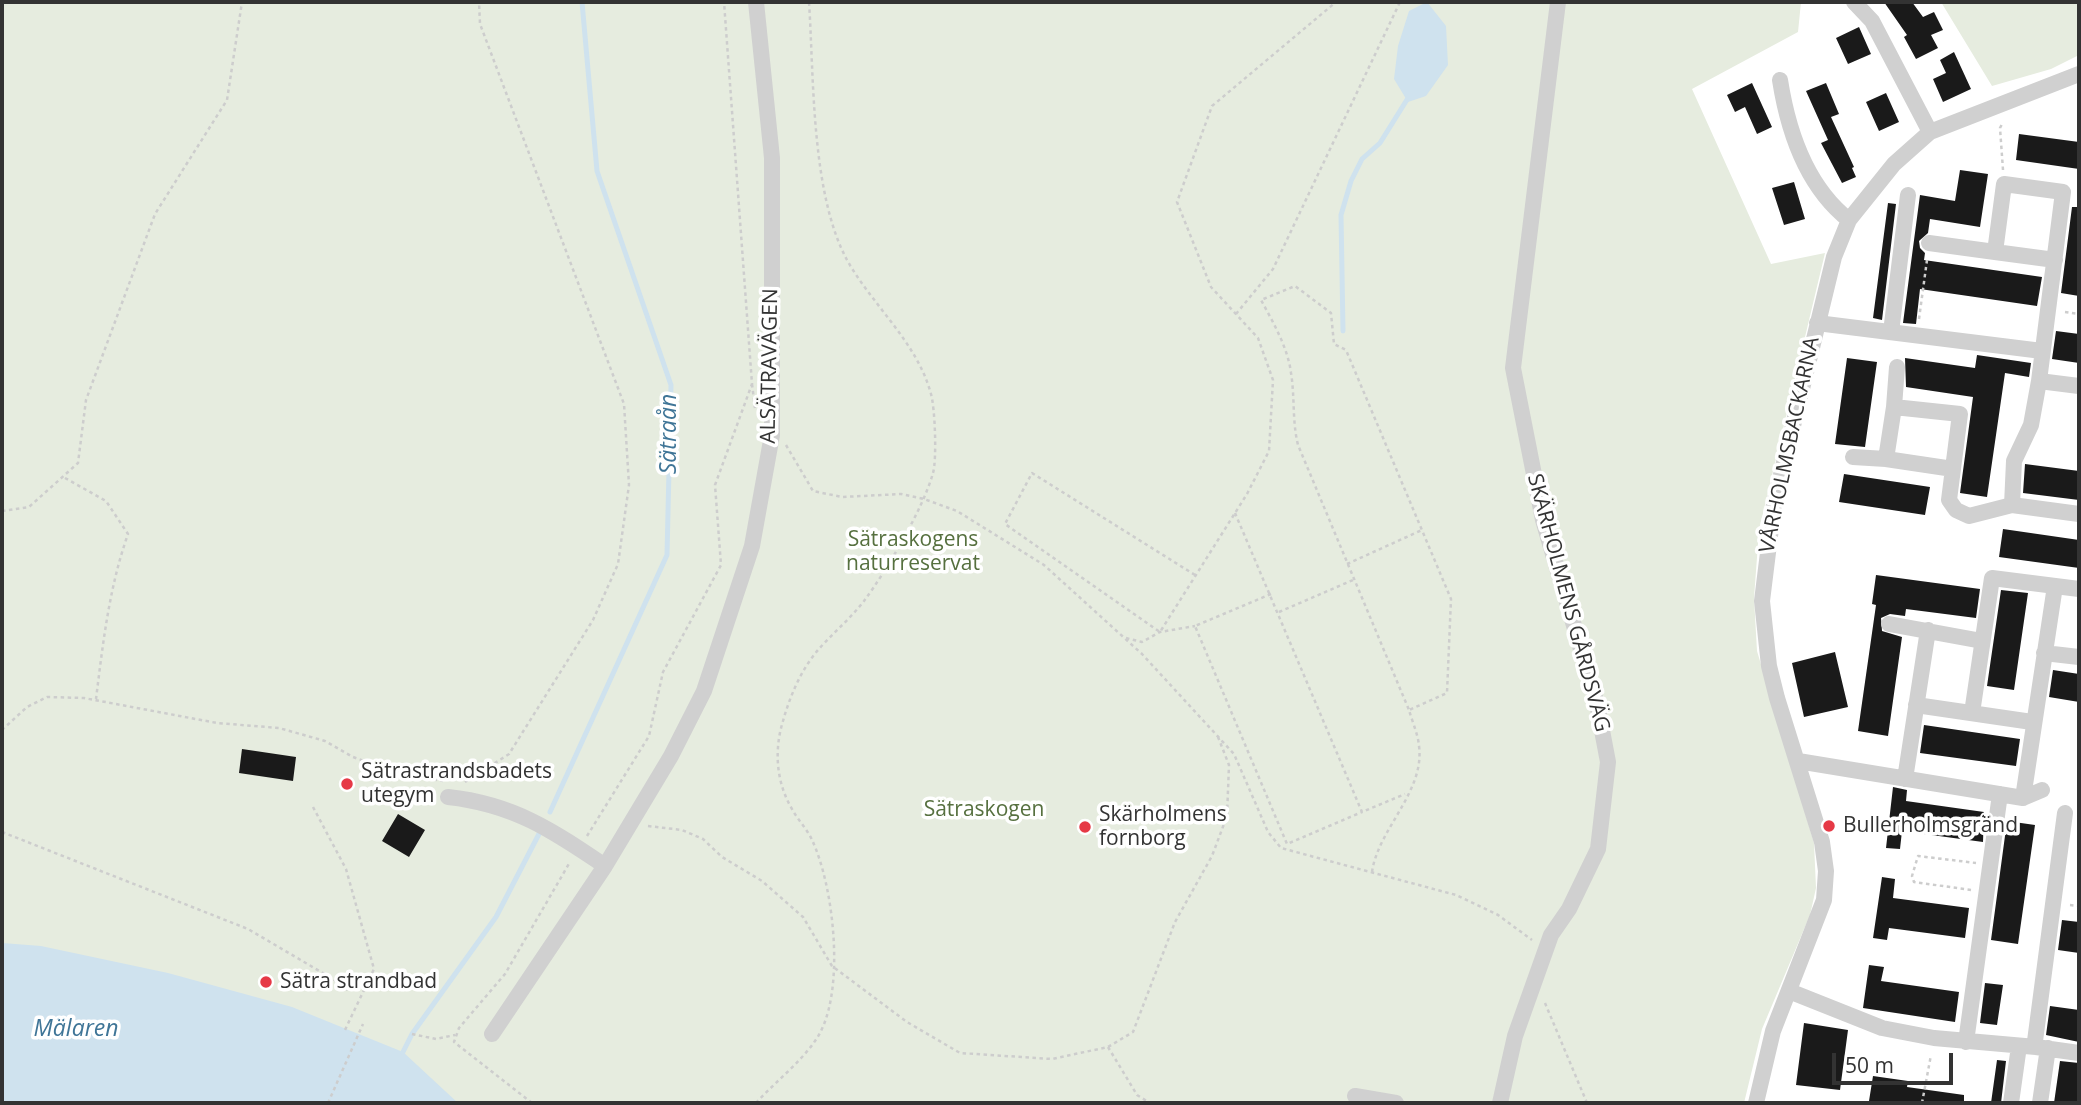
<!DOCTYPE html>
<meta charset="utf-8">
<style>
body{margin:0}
#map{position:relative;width:2081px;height:1105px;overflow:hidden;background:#fff;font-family:"Open Sans",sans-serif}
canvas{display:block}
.frame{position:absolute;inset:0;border:4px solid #333;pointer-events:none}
.scale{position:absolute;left:1832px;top:1053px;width:121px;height:32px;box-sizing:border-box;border:4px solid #333;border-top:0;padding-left:9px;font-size:21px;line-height:24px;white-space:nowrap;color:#333;-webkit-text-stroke:5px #fff;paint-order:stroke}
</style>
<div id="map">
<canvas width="2081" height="1105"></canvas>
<div class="frame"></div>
<div class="scale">50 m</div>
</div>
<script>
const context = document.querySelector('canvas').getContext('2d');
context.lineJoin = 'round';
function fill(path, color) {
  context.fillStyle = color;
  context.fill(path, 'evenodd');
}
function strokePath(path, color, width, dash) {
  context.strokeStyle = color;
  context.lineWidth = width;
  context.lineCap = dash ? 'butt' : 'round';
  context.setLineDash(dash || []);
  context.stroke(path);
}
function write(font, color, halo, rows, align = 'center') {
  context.font = font + ' "Open Sans",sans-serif';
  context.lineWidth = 7;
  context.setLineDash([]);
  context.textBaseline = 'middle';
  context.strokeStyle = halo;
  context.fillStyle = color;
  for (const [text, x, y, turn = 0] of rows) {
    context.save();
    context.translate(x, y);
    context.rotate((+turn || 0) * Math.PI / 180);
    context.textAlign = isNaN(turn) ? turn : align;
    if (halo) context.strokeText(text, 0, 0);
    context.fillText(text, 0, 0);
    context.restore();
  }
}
fill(new Path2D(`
 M2 2H1801L1798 32 1692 89 1771 264 1825 253 1759 530 1754 598 1757 651 1814 843 1816 888 1810 915 1762 1029 1744 1103H2Z
 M1941 2H2079V55L2051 69 1992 86Z`), '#e6ecdf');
fill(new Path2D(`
 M1427 2 1446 26 1448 65 1426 96 1408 102 1394 79 1398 46 1409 11Z
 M2 943 41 946 168 973 292 1007 403 1052 458 1103H2Z`), '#cfe2ee');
strokePath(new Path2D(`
 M1343 331 1341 215 1351 181 1362 159 1380 143 1408 98
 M550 812 667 555 671 385 597 171 582 2
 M403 1052 412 1034 496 917 540 832`), '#cfe2ee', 5);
fill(new Path2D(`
 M1884 2H1912L1923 17 1934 12 1943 30 1931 35 1938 48 1916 59 1904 37 1907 35Z
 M1859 27 1871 54 1848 64 1836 38Z
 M1954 52 1971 89 1943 102 1933 79 1946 73 1940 60Z
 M1752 83 1772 127 1757 134 1745 107 1735 112 1727 95Z
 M1826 83 1839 114 1831 117 1854 167 1852 168 1856 177 1842 183 1821 143 1828 140 1806 91Z
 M1886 93 1899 122 1879 131 1866 102Z
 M2019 134 2079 142V169L2016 160Z
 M1960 170 1988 174 1980 227 1930 219 1928 233 1919 241 1920 248 1925 253 1924 260 2042 277 2037 306 1920 289 1916 324 1903 323 1920 195 1955 201Z
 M1794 182 1805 219 1784 225 1772 188Z
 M1888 203 1896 204 1882 320 1873 318Z
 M2072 207H2079V296L2061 293Z
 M2056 331 2079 334V363L2052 359Z
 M1977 355 2031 363 2029 377 2005 373 1987 497 1960 493 1973 397 1906 387 1905 358 1975 368Z
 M1847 358 1877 362 1865 447 1835 444Z
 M2025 464 2079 471V500L2023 493Z
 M1844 474 1930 487 1925 515 1839 502Z
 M2003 529 2079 540V568L1999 557Z
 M1876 575 1980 589 1976 618 1906 609 1905 616 1890 614 1881 618 1882 631 1902 637 1888 736 1858 731 1876 605 1872 604Z
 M2001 590 2028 593 2014 690 1987 686Z
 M1835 652 1848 707 1804 717 1792 663Z
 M2053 670 2079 674V702L2049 697Z
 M1924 725 2020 739 2016 766 1920 753Z
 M242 749 296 757 293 781 239 773Z
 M1893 787 1907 790 1906 801 1984 812 1983 842 1902 831 1900 849 1886 848Z
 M398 814 425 830 409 857 382 841Z
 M2007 821 2035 825 2018 944 1991 940Z
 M1882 877 1895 879 1893 898 1969 908 1965 938 1889 928 1887 940 1873 938Z
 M2062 920 2079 922V953L2058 950Z
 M1869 965 1884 967 1881 981 1959 992 1955 1022 1863 1008Z
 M1985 983 2003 985 1997 1025 1980 1023Z
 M2050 1006 2079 1010V1042L2046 1035Z
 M1804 1023 1848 1030 1840 1090 1796 1085Z
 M1997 1060 2006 1061 2001 1103H1991Z
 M2060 1061 2079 1063V1103H2054Z
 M1873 1076 1908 1081 1907 1087 1964 1095V1103L1869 1101Z`), '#1a1a1a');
strokePath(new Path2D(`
 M2003 170 2000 128 2003 122
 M2065 312 2079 314
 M1236 314 1273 269 1400 2
 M1919 319 1927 260
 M752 384 755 408
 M786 445 813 491 842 497 901 494 924 499 957 511 1044 565 1142 654 1234 754 1268 832 1281 848 1456 895 1498 915 1532 940
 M65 478 106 501 128 534C109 588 103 643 96 699
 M2 511 29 507 78 463 86 400 155 214 227 100 242 2
 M1235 513 1362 812 1405 794
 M1347 564 1422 530
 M1195 575 1032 473 1005 524 1160 632 1247 494 1269 451 1273 380 1258 338 1211 287 1177 202 1212 106 1336 2
 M1271 594 1195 626 1287 844 1362 812
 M1279 612 1353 580
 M1126 638 1142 642 1160 632 1195 626
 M2 730 27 707 47 697 84 698 217 723 279 728 325 741 353 757 402 775 443 781
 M465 782 509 754 593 620 618 564 629 485 624 404 480 24 479 2
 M313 807 346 869 374 969 344 1032
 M648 826 682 830 703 839 722 857 762 881 803 917 832 966 907 1022 960 1053 1052 1059 1108 1047 1133 1032 1175 922 1212 856 1227 816 1229 765 1218 737
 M2 832 248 929 333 979 349 991
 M587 836 649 736 663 672 721 565 715 485 752 384 724 2
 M1372 872C1378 829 1425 792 1419 746 1418 734 1412 721 1409 710L1447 693 1451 599 1346 350 1334 344 1331 313 1295 286 1261 300C1273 322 1288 348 1291 373 1295 397 1292 421 1298 445L1409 710
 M1971 890 1914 882 1912 876 1918 856 1976 863
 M2070 905 2079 906
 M1545 1003 1587 1103
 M412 1034 436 1039 455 1035
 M1108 1047 1137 1095 1150 1103
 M292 1103H294
 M328 1103 363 1024
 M532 1103 454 1042 459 1028 505 974 570 862
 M756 1103C775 1082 799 1064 815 1041 847 997 834 886 812 840 807 829 798 820 792 809 776 782 774 750 783 721 790 696 801 670 818 650 832 634 850 619 864 601 887 570 923 509 933 473 937 459 935 408 931 394 917 342 872 305 847 260 811 193 814 78 809 2
 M1922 1103 1931 1055`), '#cdcdcd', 2.5, [3.5, 3.5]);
strokePath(new Path2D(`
 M1854 2 1872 21 1930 132
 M1780 80C1788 131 1807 187 1849 220
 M1929 243 1995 252
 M1817 323 2042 351
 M1891 332 1908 195
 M2039 381 2079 386
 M1894 407 1897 367
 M1853 457 1886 459
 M1953 469 1886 459 1894 407 1960 414 1949 500 1956 510 1969 516 2012 505 2079 514
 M2012 505 2014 461 2031 425 2039 381 2063 192 2004 184 1995 252 2055 260
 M1889 624 1982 641
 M2044 653 2079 657
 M1916 705 2032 722
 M1972 713 1992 578 2079 589
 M1798 761 2023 798 2042 790
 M1905 779 1928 630
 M448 797C513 804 552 830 605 866
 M2023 798 2055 586
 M2065 813 2035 1041 2036 1047 2079 1053
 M1789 991 1882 1028 1934 1038 2036 1047
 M492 1034 605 866 671 756 704 691 752 546 772 435V158L756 2
 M1966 1042 2000 794
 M1355 1096 1396 1103
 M1500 1103 1515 1036 1551 935 1569 909 1598 849 1608 762 1597 704 1543 520 1513 368 1558 2
 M1756 1103 1773 1031 1824 900 1826 871 1822 842 1777 698 1769 666 1762 601 1774 504 1834 257 1849 220 1894 164 1930 132 2079 74
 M2011 1103 2019 1046
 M2040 1103 2048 1048`), '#d0d0d0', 16);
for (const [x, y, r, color] of [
 [347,784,7,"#e63946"],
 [1829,826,7,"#e63946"],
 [1085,827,7,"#e63946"],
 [266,982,7,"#e63946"]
]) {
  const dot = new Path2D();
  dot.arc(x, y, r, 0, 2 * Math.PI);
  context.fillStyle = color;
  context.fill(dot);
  strokePath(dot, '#fff', 2.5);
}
write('21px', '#333', '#fff', [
 ["ALSÄTRAVÄGEN",770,366,-89],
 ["VÅRHOLMSBACKARNA",1790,445,-78],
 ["SKÄRHOLMENS GÅRDSVÄG",1568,603,75]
]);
write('21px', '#56703f', '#fff', [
 ["Sätraskogens",913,540],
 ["naturreservat",913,564],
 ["Sätraskogen",984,810]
]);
write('21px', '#333', '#fff', [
 ["Sätrastrandsbadets",361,772],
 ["utegym",361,796],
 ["Skärholmens",1099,815],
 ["fornborg",1099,839],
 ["Bullerholmsgränd",1843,826],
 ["Sätra strandbad",280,982]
], 'left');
write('italic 23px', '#3f7597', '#fff', [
 ["Sätraån",669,434,-90],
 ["Mälaren",76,1029]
]);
</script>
